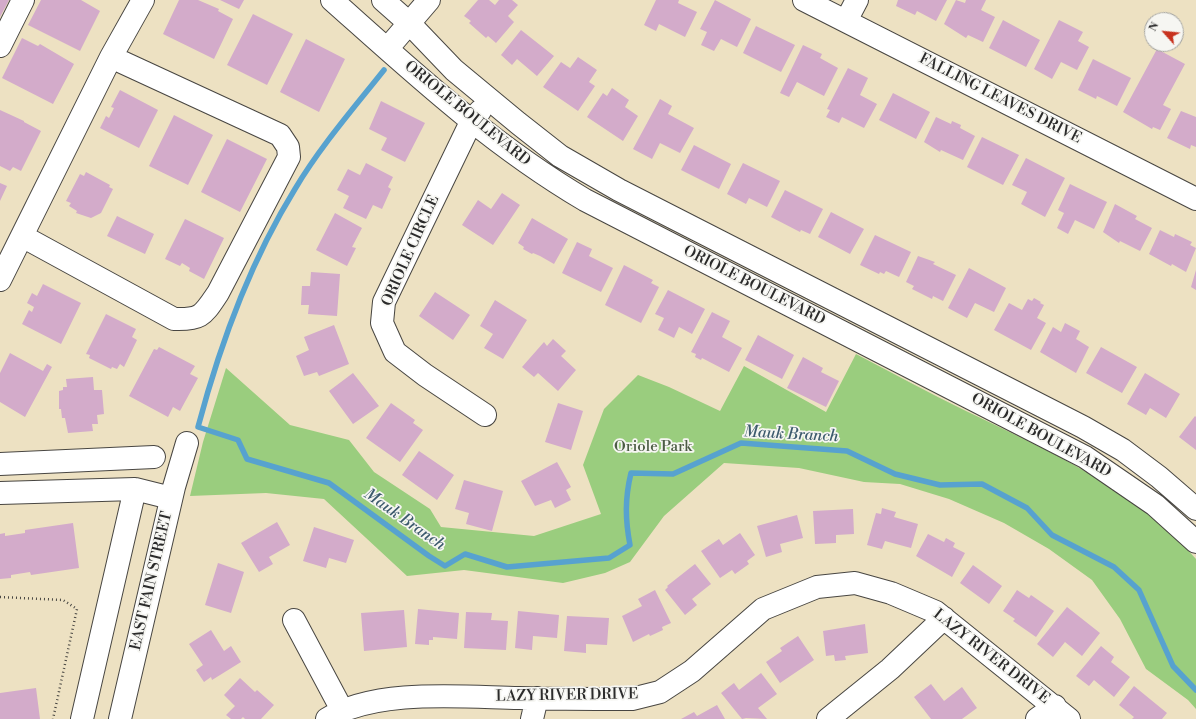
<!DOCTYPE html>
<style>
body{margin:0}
#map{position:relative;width:1196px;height:719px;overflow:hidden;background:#ede1c2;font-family:"Libre Bodoni",serif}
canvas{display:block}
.north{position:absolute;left:1144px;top:12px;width:40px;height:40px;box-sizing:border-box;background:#f6f6f2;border:1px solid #a5a5a2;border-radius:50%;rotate:297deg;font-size:11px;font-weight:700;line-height:16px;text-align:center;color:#2b2b2b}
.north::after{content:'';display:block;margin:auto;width:14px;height:18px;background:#c8321e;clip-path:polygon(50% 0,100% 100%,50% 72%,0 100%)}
</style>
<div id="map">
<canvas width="1196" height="719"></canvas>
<div class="north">N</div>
</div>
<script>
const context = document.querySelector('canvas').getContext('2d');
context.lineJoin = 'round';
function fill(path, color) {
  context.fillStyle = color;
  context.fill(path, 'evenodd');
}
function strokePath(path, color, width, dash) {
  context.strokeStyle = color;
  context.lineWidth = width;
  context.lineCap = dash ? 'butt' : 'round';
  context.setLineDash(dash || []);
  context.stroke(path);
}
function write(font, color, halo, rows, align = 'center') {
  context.font = font + ' "Libre Bodoni",serif';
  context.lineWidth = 3.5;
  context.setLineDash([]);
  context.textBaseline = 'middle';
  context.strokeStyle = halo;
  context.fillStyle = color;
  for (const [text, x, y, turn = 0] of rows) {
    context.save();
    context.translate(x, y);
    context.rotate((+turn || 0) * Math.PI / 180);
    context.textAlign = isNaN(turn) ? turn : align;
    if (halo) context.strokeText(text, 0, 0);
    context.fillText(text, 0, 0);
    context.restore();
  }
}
fill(new Path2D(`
 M856 354C893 373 929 393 966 411 1047 450 1136 489 1196 559V709L1188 700 1146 669 1120 619 1092 580 1049 549 1004 523 949 499 900 484 864 482 799 468 724 463 664 516 630 562 605 573 563 583 464 570 407 576 324 499 266 493 190 496 203 442 226 368 290 425 349 440 374 472 430 509 441 527 534 536 601 514 583 465 604 409 638 375 669 387 720 411 744 366 826 412Z`), '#9acd7e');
strokePath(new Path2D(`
 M384 70C353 109 320 147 295 189 250 262 220 344 198 427L238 440 247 459 329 483 429 556 445 566 465 554 507 567 609 558 630 545C625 519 625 498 631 473L673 474 741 443 847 451 895 474 940 485 982 484 1027 508 1052 535 1114 567 1139 590 1173 666 1196 690`), '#57a2cf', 5.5);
fill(new Path2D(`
 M0 0H9L0 17Z
 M41 0H81L100 11 80 51 28 25Z
 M179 0H198L219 9 218 11 233 19 214 59 163 34Z
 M220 0H244L239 9Z
 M478 0H489L495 5 499 0H512L518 5 508 16 514 22 496 43 488 36 486 38 469 23 471 21 464 16Z
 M656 0H679L678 3 697 12 685 37 659 24 656 31 644 25Z
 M715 0 751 19 737 47 721 39 714 51 701 45 707 32 700 29Z
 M898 0H947L936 21 917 11 915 15 896 6Z
 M956 0 965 3 966 0H986L981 10 995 17 983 42 968 35 966 38 944 24Z
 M253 14 293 34 267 85 227 65Z
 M1003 20 1040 40 1026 67 989 48Z
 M1059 20 1083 32 1078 41 1089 47 1077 70 1061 62 1052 79 1034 69Z
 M756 26 795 45 781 72 743 53Z
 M521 30 554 56 537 76 517 59 512 65 501 55Z
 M22 38 38 46 40 44 74 64 53 104 2 78Z
 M306 39 345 59 319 112 280 92Z
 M803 45 822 54 820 58 838 68 824 96 797 82 789 97 780 93Z
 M1157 49 1185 64 1163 105 1171 109 1160 130 1153 127 1152 129 1123 112Z
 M578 57 597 70 589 82 595 86 578 111 543 87 561 62 570 68Z
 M1093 59 1131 78 1117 106 1097 96 1096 99 1078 90Z
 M848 68 868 78 860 95 877 104 864 128 842 117 839 123 826 117 830 110 827 109Z
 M612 88 629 100 625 107 638 116 623 141 587 117 603 93 607 96Z
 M120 90 158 110 139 148 100 128 106 116 109 118 114 108 111 107Z
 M893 93 930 112 916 139 879 120Z
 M660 99 672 106 668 114 694 128 680 153 660 143 652 159 633 149Z
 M381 101 425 123 405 162 381 150 387 138 369 129Z
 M0 110 24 121V122L41 131 21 171 13 167 10 171 0 166Z
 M1181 111 1196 117V147L1191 145 1190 149 1167 138Z
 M174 115 213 135 188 185 149 166Z
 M936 117 951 124 952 121 961 125 960 128 975 136 963 160 941 150 940 152 924 142Z
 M982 137 1019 155 1003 185 967 167Z
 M227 139 267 159 240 212 201 192Z
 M694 145 731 164 719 189 681 170Z
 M1026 158 1065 178 1045 217 1021 204 1027 192 1012 185Z
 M366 163 393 177 388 187 391 189 382 209 373 205 366 219 343 208 349 196 337 190 348 169 360 175Z
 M743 163 780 181 767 207 749 198 746 204 727 194Z
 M86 172 110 185 109 187 113 189 101 213 91 218 76 213 77 211 69 206 71 203 66 201 80 174 84 176Z
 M0 183 7 186 0 201Z
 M1070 184 1107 202 1094 229 1075 220 1068 234 1057 228 1064 213 1058 210Z
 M785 190 823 209 810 234 801 230 800 232 771 217Z
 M502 193 520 205 493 245 462 225 478 200 491 209Z
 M1115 204 1137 216 1135 219 1152 228 1140 251 1120 241 1119 243 1103 232Z
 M831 212 864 229 850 254 818 237Z
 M335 213 362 228 352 247 356 248 347 266 316 250Z
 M117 216 154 234 145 254 107 236Z
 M532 218 568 239 554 264 540 256 533 253 532 254 523 249 524 247 518 243Z
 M185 219 224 238 204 279 189 271 190 268 182 263 180 266 165 259Z
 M1160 230 1174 237 1175 234 1192 242 1190 245 1196 248 1186 272 1172 264 1171 266 1149 254Z
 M875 235 911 252 899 277 886 271 884 274 880 272 879 274 860 265Z
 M577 242 592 249 589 256 613 268 601 292 562 273Z
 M918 256 935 262 933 264 956 275 943 301 933 296 932 299 912 289 914 286 906 282Z
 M624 265 653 280 651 283 659 287 641 323 605 305Z
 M969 268 1006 288 994 312 975 303 967 318 948 308Z
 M1196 270V290L1191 287Z
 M311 272 340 274 337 316 308 314 309 305H301L302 286H310Z
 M43 284 81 303 61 344 22 324 29 310 32 312 34 307 27 303 32 293 37 296Z
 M668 290 705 309 692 334 679 327 674 338 658 330 664 318 655 314Z
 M435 292 470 315 453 340 419 316Z
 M1034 298 1041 302 1040 303 1044 305 1037 318 1046 323 1031 350 994 330 1009 303 1022 310 1028 299 1032 301Z
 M495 300 527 320 503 359 484 348 493 334 480 326Z
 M712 312 730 321 722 337 742 348 729 372 702 358 701 360 695 357 696 354 691 352Z
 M106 314 136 329 132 337 137 340 124 367 120 364 117 369 112 367 111 369 89 358 90 355 86 354Z
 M1065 323 1080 331 1076 339 1089 347 1076 373 1040 352 1053 327 1061 332Z
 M334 325 349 364 319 376 317 372 304 376 296 356 309 350 304 337Z
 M758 335 794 355 782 379 745 360Z
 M553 339 566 351 561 356 576 370 558 391 538 373 534 377 522 367 544 342 547 346Z
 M159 347 195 366 190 374 198 378 180 411 173 407 168 417 129 396 154 349 157 350Z
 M1101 347 1137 367 1122 393 1086 373Z
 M10 353 43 371 47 364 52 367 25 417 0 402V373Z
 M803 357 823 368 821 372 839 381 826 407 787 388Z
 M353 373 379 406 353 424 329 391Z
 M1145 373 1180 394 1166 418 1150 408 1146 415 1127 404Z
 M93 377 94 390H102L104 414 97 415 98 424H92L93 431 68 433 65 418H62L61 409H59V391L63 390V387H67L66 379Z
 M391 403 415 420 413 423 423 430 400 462 366 438Z
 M558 403 583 411 571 450 545 442Z
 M1195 416 1196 417V450L1179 437Z
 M419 451 454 475 437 500 402 475Z
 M557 462 571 487 566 490 571 500 555 508 551 500 535 506 521 481Z
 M464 480 503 491 492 531 466 524 469 513 455 509Z
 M882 508 896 512 894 517 918 524 911 548 885 541 882 549 867 545 876 513 881 514Z
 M853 509 854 534 836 535V543L815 544 813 511Z
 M797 515 803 538 780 544 782 552 766 557 757 526Z
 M277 522 290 545 269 557 273 564 259 572 241 543Z
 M73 523 79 568 31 575 30 572 11 575V578L0 579V534L5 533V536L25 533V530Z
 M314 527 354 540 346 563 329 558 326 568 303 561Z
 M740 533 755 555 747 561 749 564 735 574 732 570 720 578 701 551 719 539 723 545Z
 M928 534 944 542 946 538 955 543 953 547 965 553 952 577 916 556Z
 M218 563 244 572 231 613 205 605Z
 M695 564 711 584 692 599 697 605 685 615 665 590 668 587 667 586Z
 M973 565 1002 586 989 604 960 583Z
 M655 590 671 623 662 627 663 630 650 636 649 634 633 642 622 616 642 606 638 599Z
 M1017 590 1029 598 1031 595 1054 611 1036 637 1013 621 1015 619 1003 611Z
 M1067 607 1100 633 1082 656 1065 642 1053 657 1037 644Z
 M418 609 459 613 457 639 433 637V640H429V645L415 644Z
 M404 610 407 647 364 651 361 613Z
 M518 611 559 615 557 638 533 636 532 650 515 648Z
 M466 612 492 613 491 620 508 621 506 650 464 648Z
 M567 616 609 618 607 645 586 644V653L564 651Z
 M865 624 868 653 845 656 846 660 835 661 834 655 826 656 823 631Z
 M211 630 224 651 231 646 241 662 212 680 211 677 204 682 196 670 203 665 189 644Z
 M798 636 814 660 780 683 766 662 782 651 780 648Z
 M1101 646 1114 657 1111 662 1130 677 1114 697 1094 680 1089 686 1076 676Z
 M761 673 777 694 758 708 767 719 746 718 742 719 721 693 734 683 739 690Z
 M240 678 255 692 257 690 274 705 261 719H245L243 717 241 719H231L226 715 235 706 224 695Z
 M931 684 944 701 962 687 977 708 962 719H931L914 697Z
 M1134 686 1167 713 1162 719H1132L1134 717 1119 705Z
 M36 688 40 719H0V693Z
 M717 705 725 719H681L694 712 697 716Z`), '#d3abca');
const minor = new Path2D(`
 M332 0C413 72 490 144 585 200L1085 457 1155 505 1196 542
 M383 0 409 23 454 70 518 123 560 156 619 190 1083 427 1123 450 1159 477 1196 509
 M804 0 1196 199
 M846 21 857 0
 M0 46 23 0
 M387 49 429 0
 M480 111 471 122 384 302 382 323 395 352 425 375 485 415
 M22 236 174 319C202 320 203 315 218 293L289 157 288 147 280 135 111 57 143 0
 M0 280 111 57
 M0 464 154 457
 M135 489 171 498
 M0 493 135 489 82 719
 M294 620 342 710
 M120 719 174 487 187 443
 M327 719C375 688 463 697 519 698 556 699 594 699 632 699L660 692 692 671 763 609 817 587 855 583 891 593 936 612 1069 719
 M532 719 537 698
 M828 719 890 669 944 618
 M1037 719 1055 706`);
strokePath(minor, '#484642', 24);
strokePath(new Path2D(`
 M0 597 63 600 77 609 53 719`), '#484642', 2.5, [1, 3]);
strokePath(minor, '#fff', 22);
write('15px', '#2b2b2b', '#f6f6f2', [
 ["FALLING LEAVES DRIVE",1000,99,27],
 ["ORIOLE BOULEVARD",467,114,39],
 ["ORIOLE CIRCLE",411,251,-66],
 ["ORIOLE BOULEVARD",754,286,27],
 ["ORIOLE BOULEVARD",1041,436,29],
 ["EAST FAIN STREET",152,581,-77],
 ["LAZY RIVER DRIVE",991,657,38],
 ["LAZY RIVER DRIVE",567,696,-1]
]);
write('15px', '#4c5c44', '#f6f6f2', [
 ["Oriole Park",653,447]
]);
write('italic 16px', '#3d5b6d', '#f6f6f2', [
 ["Mauk Branch",791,435,3],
 ["Mauk Branch",404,520,35]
]);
</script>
